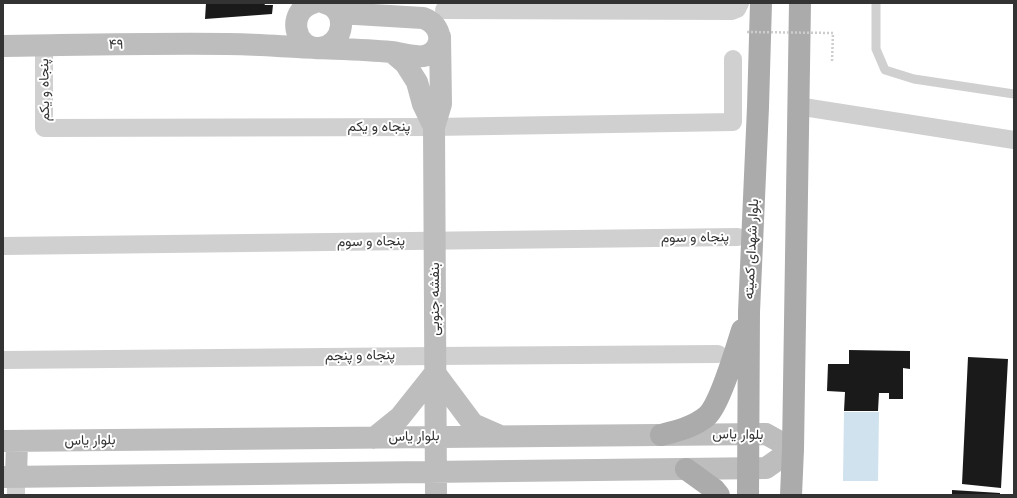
<!DOCTYPE html>
<meta charset="utf-8">
<style>
body{margin:0}
#map{position:relative;width:1017px;height:498px;overflow:hidden;background:#fff;font-family:"DM Sans",sans-serif}
canvas{display:block}
.frame{position:absolute;inset:0;border:4px solid #333;pointer-events:none}
</style>
<div id="map">
<canvas width="1017" height="498"></canvas>
<div class="frame"></div>
</div>
<script>
const context = document.querySelector('canvas').getContext('2d');
context.lineJoin = 'round';
function fill(path, color) {
  context.fillStyle = color;
  context.fill(path, 'evenodd');
}
function strokePath(path, color, width, dash) {
  context.strokeStyle = color;
  context.lineWidth = width;
  context.lineCap = dash ? 'butt' : 'round';
  context.setLineDash(dash || []);
  context.stroke(path);
}
function write(font, color, halo, rows, align = 'center') {
  context.font = font + ' "DM Sans",Vazirmatn,sans-serif';
  context.lineWidth = 4;
  context.setLineDash([]);
  context.textBaseline = 'middle';
  context.strokeStyle = halo;
  context.fillStyle = color;
  for (const [text, x, y, turn = 0] of rows) {
    context.save();
    context.translate(x, y);
    context.rotate((+turn || 0) * Math.PI / 180);
    context.textAlign = isNaN(turn) ? turn : align;
    if (halo) context.strokeText(text, 0, 0);
    context.fillText(text, 0, 0);
    context.restore();
  }
}
fill(new Path2D(`
 M844 412H879L878 481H843Z`), '#cfe2ee');
fill(new Path2D(`
 M206 3H264L265 5H273L272 14 205 19Z
 M849 350 910 351V369L903 368V399H889V393H879L878 411H844L845 392 827 391 828 364H849Z
 M968 357 1008 359 1001 488 962 484Z
 M952 490 1000 493V495H952Z`), '#1a1a1a');
strokePath(new Path2D(`
 M832 61 833 33`), '#cdcdcd', 2.5, [2, 2]);
strokePath(new Path2D(`
 M876 3V49L885 70 914 79 1014 94`), '#d0d0d0', 9);
strokePath(new Path2D(`
 M444 10 732 11 737 9 740 3
 M44 46V128L434 127 733 122V59
 M797 106 1014 140
 M3 246 738 237
 M3 360 435 356 718 354
 M16 477V495`), '#d0d0d0', 18);
strokePath(new Path2D(`
 M313 3C286 11 294 51 320 48 345 45 349 9 325 3
 M3 46C78 45 153 43 227 44 251 44 274 46 297 47 328 49 360 49 391 52 399 53 407 55 415 56 442 60 449 27 423 18L339 13
 M392 52 405 63 417 82 423 104 434 127
 M374 438 400 417 435 373 473 424 498 435
 M3 441 766 434 793 449 766 468 3 477
 M16 477 17 441
 M436 495 434 127 441 104 440 37`), '#bdbdbd', 22);
strokePath(new Path2D(`
 M661 435C677 431 694 427 707 416 720 404 736 349 742 330
 M686 469 715 490 719 495
 M748 495 749 312 758 107 761 3
 M791 495 793 449 800 3`), '#ababab', 22);
strokePath(new Path2D(`
 M747 32 833 33`), '#cdcdcd', 2.5, [2, 2]);
write('14px', '#333', '#fff', [
 ["۴۹",116,45,-1],
 ["پنجاه و یکم",45,90,-91],
 ["پنجاه و یکم",379,127],
 ["پنجاه و سوم",695,238,-1],
 ["پنجاه و سوم",371,242,-1],
 ["بلوار شهدای کمیته",752,249,-87],
 ["بنفشه جنوبی",435,299,-90],
 ["پنجاه و پنجم",360,356,-1],
 ["بلوار یاس",738,435,1],
 ["بلوار یاس",414,437,-1],
 ["بلوار یاس",90,441,-1]
]);
</script>
